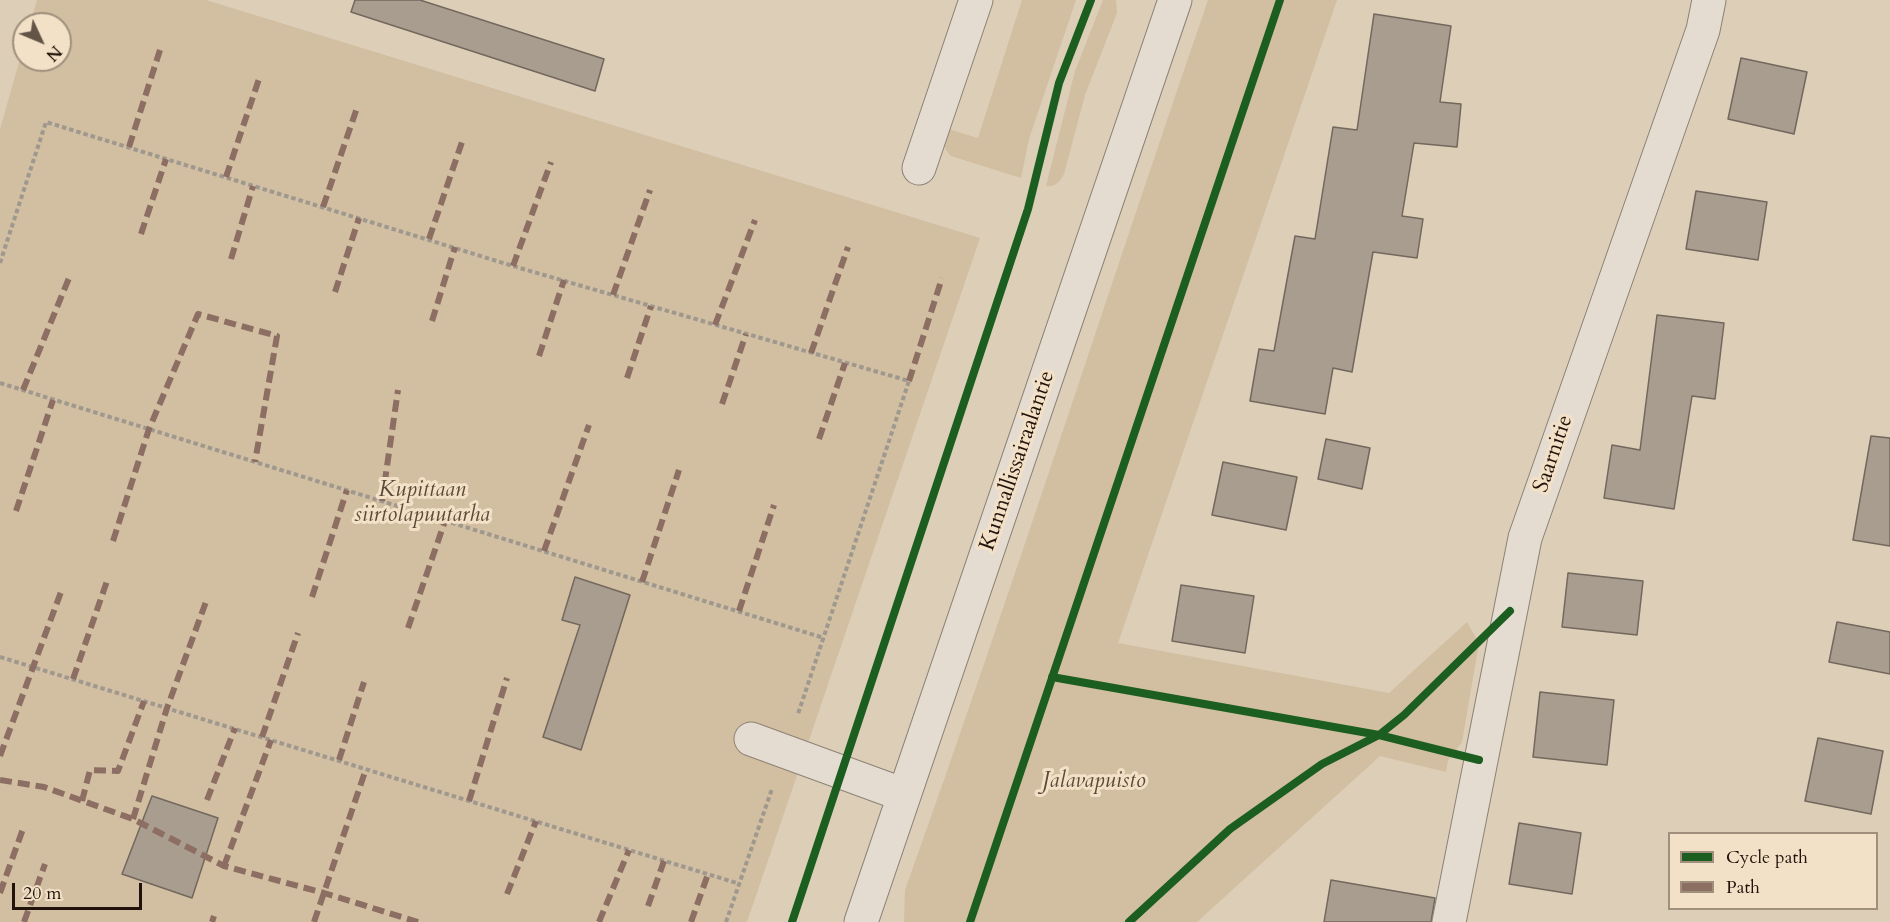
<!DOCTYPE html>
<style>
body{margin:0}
#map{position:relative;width:1890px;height:922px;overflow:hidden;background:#ddceb8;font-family:Cardo,serif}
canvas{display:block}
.legend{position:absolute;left:1668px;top:832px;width:210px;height:78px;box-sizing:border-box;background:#f3e1c7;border:2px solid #9f8f7c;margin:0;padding:8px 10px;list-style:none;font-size:18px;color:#21130b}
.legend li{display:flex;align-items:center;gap:12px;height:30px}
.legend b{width:30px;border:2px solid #9f8f7c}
.north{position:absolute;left:12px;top:12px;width:60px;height:60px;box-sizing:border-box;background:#f3e1c7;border:2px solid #9f8f7c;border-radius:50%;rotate:134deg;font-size:16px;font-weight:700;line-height:24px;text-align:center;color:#21130b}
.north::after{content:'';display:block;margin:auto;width:21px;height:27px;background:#635448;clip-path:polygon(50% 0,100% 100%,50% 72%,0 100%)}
.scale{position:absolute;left:12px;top:883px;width:130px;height:27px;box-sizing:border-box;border:3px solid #21130b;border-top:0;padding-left:8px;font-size:18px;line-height:21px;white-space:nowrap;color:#21130b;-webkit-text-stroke:4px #f3e1c7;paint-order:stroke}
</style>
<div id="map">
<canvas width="1890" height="922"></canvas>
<ul class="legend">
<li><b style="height:8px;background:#1b5e20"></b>Cycle path</li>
<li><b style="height:8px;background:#8d6e63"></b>Path</li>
</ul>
<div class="north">N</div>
<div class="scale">20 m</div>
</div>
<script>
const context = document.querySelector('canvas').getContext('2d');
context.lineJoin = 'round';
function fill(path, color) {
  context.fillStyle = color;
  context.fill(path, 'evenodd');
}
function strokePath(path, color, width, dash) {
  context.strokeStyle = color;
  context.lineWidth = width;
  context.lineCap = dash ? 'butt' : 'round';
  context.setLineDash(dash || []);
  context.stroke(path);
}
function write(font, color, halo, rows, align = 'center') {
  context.font = font + ' Cardo,serif';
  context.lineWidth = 6;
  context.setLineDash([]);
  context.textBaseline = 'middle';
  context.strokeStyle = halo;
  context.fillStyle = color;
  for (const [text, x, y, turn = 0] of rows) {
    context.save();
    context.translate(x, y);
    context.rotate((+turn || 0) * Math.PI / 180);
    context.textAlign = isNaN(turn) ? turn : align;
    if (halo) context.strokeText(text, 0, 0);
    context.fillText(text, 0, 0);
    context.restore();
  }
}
fill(new Path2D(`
 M37 0H206L980 238 747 922H0V129L24 45V60H60V24H30Z
 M1022 0H1076L1029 139 1021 178 951 156C942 148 944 141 948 129L978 138Z
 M1103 0H1116L1117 13 1085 95 1064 174C1060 182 1055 187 1046 186L1075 71Z
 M1208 0H1337L1118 643 1389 693 1467 622 1479 643 1462 742 1448 761 1446 772 1380 756 1197 922H904L905 890C1011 595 1106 296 1208 0Z`), '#d2bea1');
const building = new Path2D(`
 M355 0H420L604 59 595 91 351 12Z
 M1374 14 1451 26 1440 102 1461 104 1457 147 1414 143 1402 216 1423 219 1417 258 1373 252 1352 372 1333 368 1325 414 1250 401 1259 349 1274 351 1295 236 1315 239 1333 127 1357 130Z
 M1741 58 1807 72 1794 134 1728 119Z
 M1696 191 1767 202 1758 260 1686 249Z
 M1657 315 1724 323 1715 399 1692 396 1674 509 1604 498 1612 445 1640 450Z
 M1871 436 1890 438V546L1853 540Z
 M1326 439 1370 448 1362 489 1318 479Z
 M1223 462 1297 477 1286 530 1212 515Z
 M1568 573 1643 581 1637 635 1562 627Z
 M575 577 630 595 581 750 543 737 580 625 562 620Z
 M1181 585 1254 596 1245 653 1172 641Z
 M1837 622 1890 632V674L1829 662Z
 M1540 692 1614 700 1607 765 1533 757Z
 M1818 738 1883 751 1871 814 1805 801Z
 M152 796 218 818 192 898 122 874Z
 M1519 823 1581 833 1572 894 1509 884Z
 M1331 880 1435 898 1431 922H1324Z`);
fill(building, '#a89d8e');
strokePath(building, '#72685d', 1.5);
const minor = new Path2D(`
 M919 168 976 0
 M751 739 904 795
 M861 922 1175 0
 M1449 922 1525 538 1703 30 1709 0`);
strokePath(minor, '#8c8274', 35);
strokePath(new Path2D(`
 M0 263 46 122 513 266 909 381 798 714
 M0 383 824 638
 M0 657 740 884
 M726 922 772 789`), '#9f988e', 4, [4.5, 3]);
strokePath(minor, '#e4dcd1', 33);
strokePath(new Path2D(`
 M129 147 160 50
 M226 177 260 76
 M323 207 358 105
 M141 234 166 159
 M429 239 463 139
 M231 259 253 186
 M513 266 551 162
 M335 292 359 218
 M613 295 650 190
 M432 321 455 247
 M715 325 755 220
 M811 353 848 247
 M539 356 564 280
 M627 378 651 306
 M909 381 942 278
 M23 390 69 278
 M722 404 746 334
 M819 439 845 363
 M382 501 398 390
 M16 511 53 400
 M113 541 149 429 198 314 277 336 255 462
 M544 551 589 425
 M642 582 679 470
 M312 597 347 490
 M739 611 774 505
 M408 628 445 521
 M73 679 107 581
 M262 737 298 633
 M0 756 61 592
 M339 760 364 682
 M0 780 44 787 133 819 224 866 324 893 418 922
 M207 800 235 728
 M82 801 90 770 118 771 144 701
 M469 801 507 678
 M133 819 167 708 207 599
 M224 866 271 740
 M0 893 24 826
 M507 894 536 821
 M648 906 664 861
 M24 922 45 864
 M212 922 214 916
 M314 922 366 769
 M599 922 629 850
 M691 922 708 874`), '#8d6e63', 6, [12, 6]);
strokePath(new Path2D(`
 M1052 677 1379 735 1404 715 1510 611
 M792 922 1028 209 1059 83 1091 0
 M970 922 1280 0
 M1129 922 1230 829 1322 764 1379 735 1479 760`), '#1b5e20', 8);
write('22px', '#21130b', '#f3e1c7', [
 ["Saarnitie",1554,454,-71],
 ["Kunnallissairaalantie",1018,461,-71]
]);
write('italic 22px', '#5c4a39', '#f3e1c7', [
 ["Kupittaan",422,491],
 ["siirtolapuutarha",422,516],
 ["Jalavapuisto",1094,782]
]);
</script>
